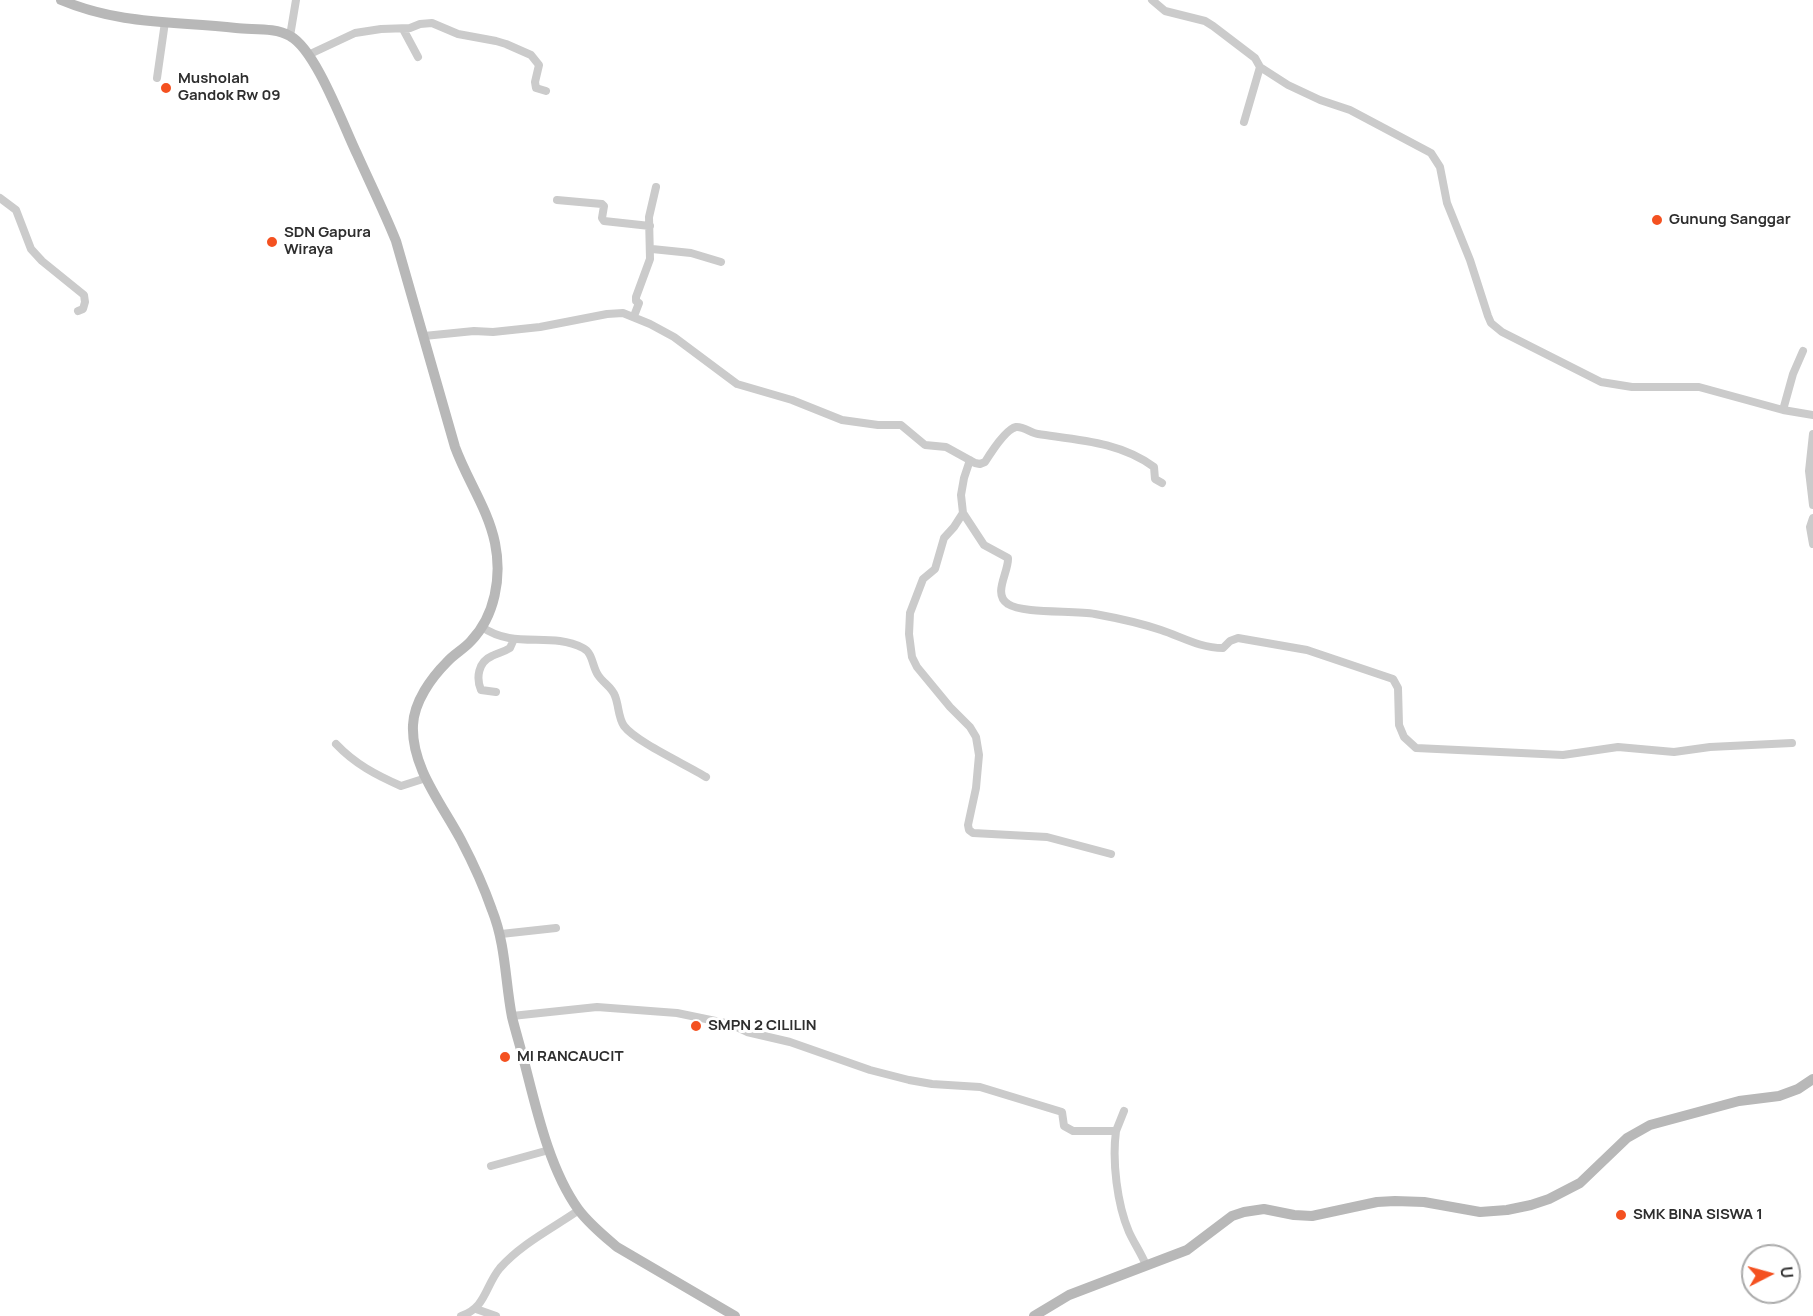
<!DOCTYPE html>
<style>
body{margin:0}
#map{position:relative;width:1813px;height:1316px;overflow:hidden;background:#fff;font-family:Manrope,sans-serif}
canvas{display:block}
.north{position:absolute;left:1741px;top:1244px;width:60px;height:60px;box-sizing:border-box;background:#fff;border:2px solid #ababab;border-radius:50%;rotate:84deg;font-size:16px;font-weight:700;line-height:24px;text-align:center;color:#2e2e2e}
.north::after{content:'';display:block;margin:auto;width:21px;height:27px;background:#f45120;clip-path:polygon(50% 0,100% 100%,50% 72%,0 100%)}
</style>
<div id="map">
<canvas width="1813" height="1316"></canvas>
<div class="north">U</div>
</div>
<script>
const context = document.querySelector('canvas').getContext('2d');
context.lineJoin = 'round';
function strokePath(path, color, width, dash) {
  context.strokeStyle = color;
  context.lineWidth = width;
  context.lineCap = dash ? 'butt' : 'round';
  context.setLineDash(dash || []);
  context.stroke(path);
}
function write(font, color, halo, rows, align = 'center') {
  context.font = font + ' Manrope,sans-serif';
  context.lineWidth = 6;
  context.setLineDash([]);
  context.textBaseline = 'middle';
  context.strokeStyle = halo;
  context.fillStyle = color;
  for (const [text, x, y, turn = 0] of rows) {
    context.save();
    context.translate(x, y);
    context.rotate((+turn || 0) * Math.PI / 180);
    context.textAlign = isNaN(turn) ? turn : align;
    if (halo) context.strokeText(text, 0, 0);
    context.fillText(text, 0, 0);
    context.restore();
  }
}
strokePath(new Path2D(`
 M1152 0 1165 11 1205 21 1213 26 1255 58 1260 67 1288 85 1320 100 1350 110 1431 153 1440 167 1447 203 1470 260 1488 316 1491 323 1502 332 1601 382 1632 387H1699L1783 410 1813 415
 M403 29 418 57
 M290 36 296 0
 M308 55 355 33 381 29 410 28 420 24 432 23 458 34 496 41 506 44 531 55 539 65 535 82 536 88 546 91
 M157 78 165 22
 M1244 122 1260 67
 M0 198 16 210 31 249 42 261 84 295 85 302 83 309 78 311
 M557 200 602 204 604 206 602 218 604 221 650 226
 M652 249 691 253 721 262
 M634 316 639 303 636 301V297L650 259 649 217 656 187
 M424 336 474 331 493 332 540 327 607 314 623 313 650 324 674 337 737 384 792 400 842 420 878 425H901L925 445 946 447 975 463 980 464 985 462C990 454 1006 429 1016 427 1023 426 1031 433 1038 434 1079 440 1120 442 1154 467L1155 479 1162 483
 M1783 410 1793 374 1803 351
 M1813 434 1809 471 1813 505
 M970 460 964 478 961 495 963 513 984 545 1008 558C1009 572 992 594 1008 604 1023 614 1074 610 1095 614 1117 618 1140 623 1161 630 1182 637 1200 648 1223 648L1230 641 1238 638 1307 650 1393 679 1398 688 1399 725 1404 737 1416 748 1563 755 1618 747 1674 752 1710 747 1792 743
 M963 513 954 527 944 538 935 569 923 579 910 613 909 634 912 657 917 667 950 707 970 727 976 737 979 755 976 788 968 825 969 830 973 833 1047 837 1111 854
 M1813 518 1810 527 1813 544
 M482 627C515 650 550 631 583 648 593 653 592 666 598 675 603 683 612 687 615 696 619 706 618 717 624 726 636 742 687 765 706 777
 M496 692 481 690C476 678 478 662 492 656 498 653 504 652 510 648L514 639
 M336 744C355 764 376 775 401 786L426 778
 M501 934 556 928
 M512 1016 597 1007 677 1013 730 1024 747 1032 790 1042 870 1070 909 1080 932 1084 980 1087 1062 1112 1064 1126 1073 1131H1116C1112 1161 1117 1204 1129 1232 1134 1243 1141 1253 1146 1265
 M1116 1131 1124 1111
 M491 1166 549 1150
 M476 1309 496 1316
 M461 1316C486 1308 485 1286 500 1268 521 1244 553 1228 579 1210`), '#cbcbcb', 8);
strokePath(new Path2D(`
 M61 0C120 25 173 21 236 28 252 30 275 27 290 36 316 50 343 125 357 154 370 183 384 211 396 241L455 447C467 480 488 509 495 543 502 577 495 616 471 641 464 649 454 654 447 662 431 678 414 702 413 725 411 767 442 804 461 840 473 863 484 887 492 910 506 945 505 981 512 1017 516 1033 521 1049 525 1065 537 1112 550 1170 578 1209 589 1224 604 1236 617 1247L735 1316
 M1034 1316 1069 1295 1187 1250 1232 1216 1244 1212 1264 1209 1294 1215 1312 1216 1377 1202 1395 1201 1424 1202 1480 1212 1507 1210 1531 1205 1549 1199 1580 1183 1627 1138 1650 1125 1739 1101 1779 1096 1798 1089 1813 1079`), '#b8b8b8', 10);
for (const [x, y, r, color] of [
 [166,88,6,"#f45120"],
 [1657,220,6,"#f45120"],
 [272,242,6,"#f45120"],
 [696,1026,6,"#f45120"],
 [505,1057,6,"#f45120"],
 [1621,1215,6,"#f45120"]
]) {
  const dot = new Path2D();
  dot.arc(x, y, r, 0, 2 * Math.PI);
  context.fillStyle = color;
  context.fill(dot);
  strokePath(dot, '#fff', 2);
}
write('bold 15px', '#2e2e2e', '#fff', [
 ["Musholah",178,79],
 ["Gandok Rw 09",178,96],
 ["Gunung Sanggar",1669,220],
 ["SDN Gapura",284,233],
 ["Wiraya",284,250],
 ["SMPN 2 CILILIN",708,1026],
 ["MI RANCAUCIT",517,1057],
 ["SMK BINA SISWA 1",1633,1215]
], 'left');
</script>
